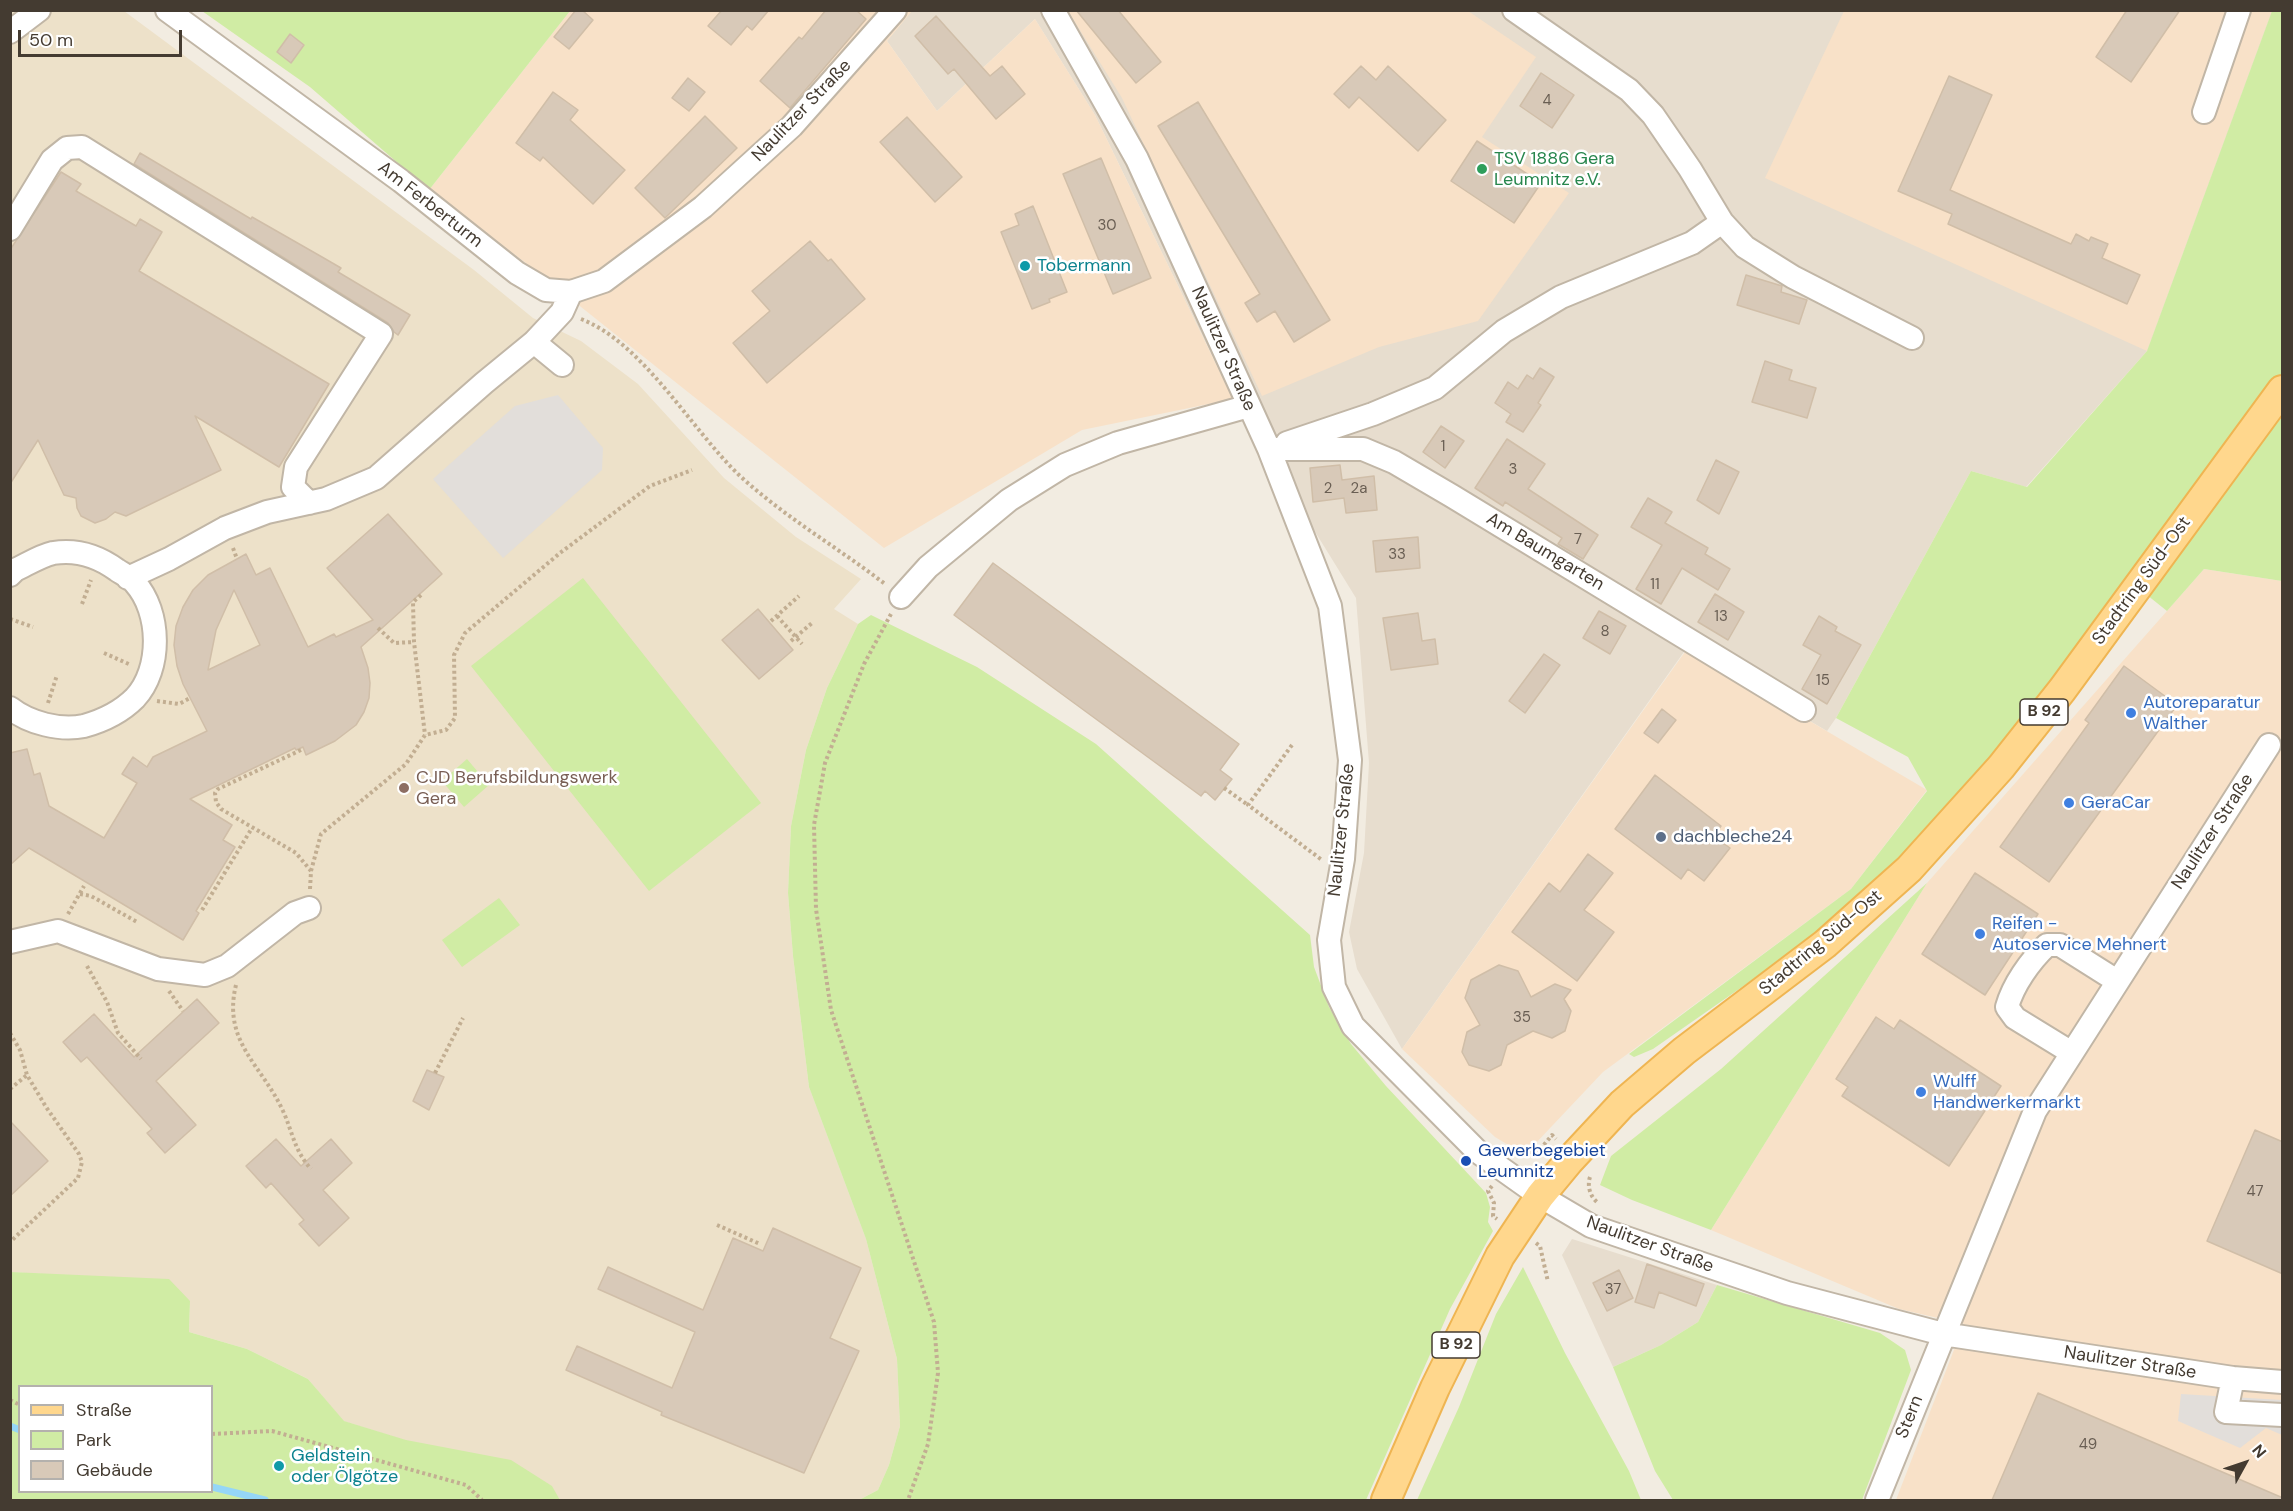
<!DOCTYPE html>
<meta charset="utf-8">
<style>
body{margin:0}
#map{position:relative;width:2293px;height:1511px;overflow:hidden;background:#f2ece1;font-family:"DM Sans",sans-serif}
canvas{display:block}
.frame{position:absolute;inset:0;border:12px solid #443b31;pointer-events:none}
.legend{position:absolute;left:18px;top:1385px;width:195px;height:108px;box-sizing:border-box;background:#fff;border:2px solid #b4b1ad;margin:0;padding:8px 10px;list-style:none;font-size:18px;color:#443b31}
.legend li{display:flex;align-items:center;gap:12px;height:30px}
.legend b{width:30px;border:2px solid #b4b1ad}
.north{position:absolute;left:2215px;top:1433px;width:60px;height:60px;-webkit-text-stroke:4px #fff;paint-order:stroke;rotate:50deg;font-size:16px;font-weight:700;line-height:24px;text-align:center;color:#443b31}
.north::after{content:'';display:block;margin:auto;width:21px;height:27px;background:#443b31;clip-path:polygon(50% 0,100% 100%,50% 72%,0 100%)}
.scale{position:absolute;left:18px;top:30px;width:164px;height:27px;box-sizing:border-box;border:3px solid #443b31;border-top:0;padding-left:8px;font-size:18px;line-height:21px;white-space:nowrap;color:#443b31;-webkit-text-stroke:4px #fff;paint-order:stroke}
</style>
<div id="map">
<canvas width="2293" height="1511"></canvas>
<div class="frame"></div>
<ul class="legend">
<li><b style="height:8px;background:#ffd78d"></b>Straße</li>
<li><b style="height:16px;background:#d0eca4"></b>Park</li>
<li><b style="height:16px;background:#d8c9b8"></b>Gebäude</li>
</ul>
<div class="north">N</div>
<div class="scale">50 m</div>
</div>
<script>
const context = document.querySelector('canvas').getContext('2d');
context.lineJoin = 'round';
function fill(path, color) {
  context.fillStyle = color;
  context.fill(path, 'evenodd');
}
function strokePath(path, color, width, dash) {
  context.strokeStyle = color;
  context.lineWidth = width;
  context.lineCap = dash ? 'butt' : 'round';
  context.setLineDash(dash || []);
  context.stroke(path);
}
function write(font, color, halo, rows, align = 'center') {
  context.font = font + ' "DM Sans",sans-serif';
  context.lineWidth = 5;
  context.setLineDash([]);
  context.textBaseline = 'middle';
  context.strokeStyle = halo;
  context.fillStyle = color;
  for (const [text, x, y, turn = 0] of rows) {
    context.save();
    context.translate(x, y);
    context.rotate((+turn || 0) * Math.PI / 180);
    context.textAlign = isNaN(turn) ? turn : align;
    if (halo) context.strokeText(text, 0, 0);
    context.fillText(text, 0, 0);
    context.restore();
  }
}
fill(new Path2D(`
 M912 10 2272 11 2147 351 2026 487 1971 471 1836 718 1827 731 1686 649 1402 1049 1357 969 1349 932 1364 853 1369 763 1356 598 1233 399 1095 115 1035 19 937 111 887 41Z
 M1572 1239 1717 1285 1698 1322 1661 1345 1613 1367 1562 1255Z`), '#e7ddce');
fill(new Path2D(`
 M570 11H912L887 41 937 111 1035 19 1095 115 1233 399 1082 430 884 548 527 264 429 190Z
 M1068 11H1468L1536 57 1482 137 1569 193 1478 321 1379 347 1262 396 1122 98Z
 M1844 11H2272L2147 351 1765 178Z
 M2204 569 2282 581V1500H1896L1964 1324 1899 1309 1711 1230 1927 883Z
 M1687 649 1927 790 1851 889 1603 1072 1535 1144 1525 1149 1510 1146 1495 1137 1402 1049Z`), '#f8e1c8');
fill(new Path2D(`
 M11 11H124L474 270 533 318 581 341 638 384 724 478 796 537 861 579 834 609 858 624 827 688 806 750 791 826 788 893 793 956 809 1087 866 1239 897 1359 900 1426 889 1465 878 1490 859 1500H560L551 1486 343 1421 308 1379 247 1349 189 1332 190 1301 103 1278 11 1272Z`), '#ede1c9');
fill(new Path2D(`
 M202 11H570L429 190 310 87Z
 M2272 11H2282V374L2034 712 1867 894 1752 980 1653 1049 1634 1057 1629 1054 1851 889 1927 791 1908 757 1836 718 1971 471 2027 487 2147 351Z
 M2282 417V581L2204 569 2167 611 2147 595 2224 489Z
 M583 578 761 803 649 891 471 666Z
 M871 615 977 667 1096 744 1310 935 1314 967 1329 1007 1351 1044 1386 1086 1486 1193 1490 1207 1488 1222 1493 1231 1450 1309 1366 1500H859L878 1490 889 1465 900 1426 897 1359 866 1239 809 1087 793 956 788 893 791 826 806 750 827 688 858 624Z
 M467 759 489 785 464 807 442 781Z
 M1927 883 1711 1230 1632 1200 1600 1185 1611 1156 1721 1069Z
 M499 898 520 925 462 967 442 940Z
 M1523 1267 1565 1353 1629 1471 1641 1500H1417L1459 1407 1496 1314Z
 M11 1272 169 1279 190 1301 189 1332 247 1349 308 1379 344 1421 406 1440 511 1460 552 1486 560 1500H11ZM20 1386H212V1492H20Z
 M1717 1285 1880 1333 1905 1350 1911 1370 1862 1500H1673L1655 1471 1613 1367 1661 1345 1698 1322Z`), '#d0eca4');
fill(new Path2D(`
 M558 395 603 448 602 470 503 558 433 479 515 406Z
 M2181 1394 2282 1400V1435L2266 1428 2240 1448 2178 1421Z`), '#e2deda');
strokePath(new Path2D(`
 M10 1426 20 1430
 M212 1487 265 1500`), '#95d6f7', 7);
const building = new Path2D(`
 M576 10H582L593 20 569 49 554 37Z
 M722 10H769L752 30 747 26 731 45 708 26Z
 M826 10H856L866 19 790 108 760 81 799 37 802 39Z
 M1076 10H1118L1161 62 1136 83Z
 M2127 10H2180L2131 82 2096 57Z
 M936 16 990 76 1002 66 1025 94 996 119 954 69 948 74 915 36Z
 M290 34 304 45 291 63 277 52Z
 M1361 66 1376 80 1388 66 1446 120 1418 151 1359 97 1349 108 1334 94Z
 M1541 73 1574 95 1552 128 1520 106Z
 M1949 76 1992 95 1950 190 2071 244 2076 234 2089 241 2091 237 2108 244 2102 258 2140 275 2127 304 1948 224 1952 214 1898 191Z
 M688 78 705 92 689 111 672 98Z
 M553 92 578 110 570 120 625 170 593 204 543 157 540 161 516 143Z
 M1198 102 1330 320 1294 342 1275 311 1257 322 1245 303 1260 294 1158 126Z
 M705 116 737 148 665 218 635 188Z
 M907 117 962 177 935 202 880 142Z
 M1477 141 1541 183 1514 223 1451 181Z
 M140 153 251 219 252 217 322 257 341 268 338 272 410 315 398 335 394 332 388 323 134 164Z
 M1101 158 1151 278 1113 294 1063 174Z
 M61 172 81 184 76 191 136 226 140 219 162 232 139 271 329 384 279 467 195 416 221 470 126 516 115 512 106 519 95 523 81 516 77 508 76 498 64 495 38 440 10 484V250Z
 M1033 206 1067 292 1049 299 1050 302 1032 309 1001 232 1019 225 1015 214Z
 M810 241 828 261 831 259 865 299 767 383 733 343 770 311 752 291Z
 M1746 275 1782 286 1781 292 1807 300 1799 324 1737 305Z
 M1765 361 1792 370 1789 380 1816 388 1807 418 1752 402Z
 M1540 368 1554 377 1538 403 1541 405 1523 432 1506 422 1511 414 1495 403 1508 382 1518 389 1527 375 1533 379Z
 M1441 426 1464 441 1445 468 1423 452Z
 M1507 439 1545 464 1528 489 1598 535 1583 559 1558 544 1562 538 1505 502 1503 506 1475 488Z
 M1716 460 1739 472 1719 514 1697 500Z
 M1340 465 1342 480 1374 476 1377 510 1346 513 1344 498 1313 502 1310 468Z
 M1648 498 1672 512 1665 523 1708 548 1705 554 1730 569 1718 590 1682 568 1661 604 1636 589 1662 545 1631 527Z
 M388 514 442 574 361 647 368 668 370 683 369 698 364 712 356 725 335 741 306 755 303 747 296 750 295 748 190 799 232 825 223 840 235 847 196 911 199 913 183 940 29 848 10 865V753L27 749 34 775 40 773 49 806 104 838 137 783 122 774 133 757 147 767 153 757 207 731 183 684 177 666 174 645 176 626 183 607 193 590 208 575 246 554 256 575 270 568 308 647 334 634 336 637 373 620 327 568ZM234 590 260 645 208 670 216 630Z
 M1418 537 1420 568 1376 572 1373 541Z
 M993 563 1239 744 1220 770 1232 779 1215 800 1205 791 1201 796 954 615Z
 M1715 594 1744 612 1728 640 1698 622Z
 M758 609 793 650 759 679 722 640Z
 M1599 611 1626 626 1610 654 1583 638Z
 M1418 613 1422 641 1435 639 1438 664 1391 670 1383 618Z
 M1819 616 1837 627 1835 631 1861 645 1827 704 1802 689 1821 655 1803 645Z
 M1544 654 1560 665 1525 713 1509 701Z
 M2124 666 2177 705 2049 882 2000 847 2089 723 2085 720Z
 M1662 709 1676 720 1658 743 1644 733Z
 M1655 775 1721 826 1713 836 1730 848 1704 881 1688 869 1681 879 1615 829Z
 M1588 854 1613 873 1584 910 1614 932 1577 981 1512 932 1549 883 1560 892Z
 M1975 873 2038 914 1985 995 1922 954Z
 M1499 965 1518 971 1531 997 1555 984 1571 990 1564 999 1571 1011 1565 1031 1552 1038 1533 1031 1507 1045 1501 1065 1489 1071 1469 1065 1462 1052 1467 1032 1480 1025 1465 998 1471 980Z
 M197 999 219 1023 156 1081 196 1125 165 1153 147 1133 152 1129 87 1057 81 1062 63 1042 94 1014 134 1057Z
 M1876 1017 1894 1029 1900 1020 2001 1086 1949 1166 1842 1096 1848 1087 1836 1079Z
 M427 1070 444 1077 429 1110 413 1101Z
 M10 1121 48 1161 10 1196Z
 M2255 1130 2283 1142V1274L2207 1241Z
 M276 1139 301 1166 331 1139 352 1163 323 1190 349 1218 319 1246 299 1224 304 1220 271 1183 266 1188 246 1166Z
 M773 1228 861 1268 830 1338 859 1351 804 1473 661 1415 662 1412 566 1370 577 1346 672 1388 695 1332 598 1289 608 1267 703 1310 733 1238 763 1251Z
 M1647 1264 1704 1284 1696 1306 1659 1292 1654 1308 1635 1302Z
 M1619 1270 1633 1298 1607 1311 1593 1283Z
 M2038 1393 2283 1498V1500H1992Z`);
fill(building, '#d8c9b8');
strokePath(building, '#d0bea8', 1.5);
const minor = new Path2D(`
 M167 10 401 181 517 273 546 290 571 292 604 281 703 207 792 126 895 10
 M1053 10 1137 159 1269 449 1330 606 1350 760 1343 859 1329 940 1334 987 1353 1026 1478 1152 1540 1196 1591 1226 1787 1293 1943 1334 2233 1378 2282 1382
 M1514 10 1629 90 1653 115 1690 169 1722 222 1745 247 1793 277 1912 338
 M10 32 39 10
 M2204 112 2239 10
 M10 229 52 160 67 148 82 147 381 334 296 467 293 487 309 503
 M534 342 562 365
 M1287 443 1373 414 1435 388 1504 331 1561 297 1692 243 1722 222
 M1269 449H1363L1394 462 1452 496 1804 710
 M10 575 15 570C26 565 40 556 53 553 77 549 98 556 117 570 123 574 131 578 135 583 161 612 162 669 135 698 121 712 102 721 84 726 60 731 29 723 10 708
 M128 578 169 559 225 528 267 512 326 499 376 478 484 383 534 342 562 312 571 292
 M901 597 928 567 1009 500 1065 465 1118 443 1249 406
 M10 942 58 931 158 969 205 975 227 966 295 913 309 908
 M2072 1053 2015 1018 2007 1007C2013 985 2030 961 2047 945H2060L2117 981
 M2233 1378 2226 1412 2282 1415
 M1877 1500 2035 1111 2269 745`);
const major = new Path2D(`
 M1386 1500 1435 1388 1500 1256 1540 1196 1569 1161 1622 1104 1684 1051 1825 944 1909 869 2001 767 2062 690 2282 390`);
strokePath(minor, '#c1b6a6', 26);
strokePath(major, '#efb552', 32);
strokePath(new Path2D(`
 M581 319C643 343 691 429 739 475 783 516 837 547 885 584
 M233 548 237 559
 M421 595 413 602 414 642 425 735
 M82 604 91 580
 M891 614 864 664 825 763 814 825 816 909 831 1010 934 1322 938 1373 928 1444 908 1500
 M777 616 802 644
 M10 619 33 627
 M771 621 799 596
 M378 628 394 643 414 642
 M791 641 812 623
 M104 653 131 665
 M157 701 179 704 190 698
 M48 703 57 675
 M1292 745 1248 805 1322 860
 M301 750 218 789 215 793 216 802 221 809 296 853 311 871
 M1224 788 1248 805
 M310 889 311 871 321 834 406 764 425 735 446 730 455 718 454 655 465 633 560 553 650 486 692 470
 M80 894 91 896 137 922
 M202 910 252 828
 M68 914 84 886
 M87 966 107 1002 118 1033 141 1059
 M236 985C222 1042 262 1065 283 1111 293 1133 294 1150 311 1169
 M169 991 183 1011
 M10 1033 20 1050 27 1075 46 1107 79 1154 82 1162 78 1178 10 1242
 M435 1073 463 1018
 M10 1089 27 1075
 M1516 1153 1532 1152 1543 1146 1552 1135 1556 1139
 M1590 1177C1587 1186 1590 1196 1597 1202
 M1492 1186 1488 1191 1494 1203 1493 1216 1497 1219
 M717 1225 760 1244
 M1536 1243 1540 1246 1548 1282
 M10 1400 20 1405
 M212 1434 272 1431 466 1485 482 1500`), '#c2ae92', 4, [3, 3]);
strokePath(minor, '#fff', 22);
strokePath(major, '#ffd78d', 28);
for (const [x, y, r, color] of [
 [1482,169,6,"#2e9e5b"],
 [1025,266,6,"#0f9aa8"],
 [2131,713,6,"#3f7fe0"],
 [404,788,6,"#8d6e63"],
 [2069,803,6,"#3f7fe0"],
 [1661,837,6,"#5c6f8a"],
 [1980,934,6,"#3f7fe0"],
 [1921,1092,6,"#3f7fe0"],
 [1466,1161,6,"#1a4fb4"],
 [279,1466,6,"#0f9aa8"]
]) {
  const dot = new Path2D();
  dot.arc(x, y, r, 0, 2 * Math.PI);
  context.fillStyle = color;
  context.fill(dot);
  strokePath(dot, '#fff', 2);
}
write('15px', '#695e53', null, [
 ["4",1547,101],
 ["30",1107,226],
 ["1",1443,447],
 ["3",1513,470],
 ["2",1328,489],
 ["2a",1359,489],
 ["7",1578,540],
 ["33",1397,555],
 ["11",1655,585],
 ["13",1721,617],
 ["8",1605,632],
 ["15",1823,681],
 ["35",1522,1018],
 ["47",2255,1192],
 ["37",1613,1290],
 ["49",2088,1445]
]);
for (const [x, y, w] of [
 [2044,712,48],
 [1456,1345,48]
]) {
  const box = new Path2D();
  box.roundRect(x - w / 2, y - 13, w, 26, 4.5);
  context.fillStyle = '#fff';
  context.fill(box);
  strokePath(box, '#443b31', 1.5);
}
write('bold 16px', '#443b31', null, [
 ["B 92",2044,712],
 ["B 92",1456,1345]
]);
write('18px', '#443b31', '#fff', [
 ["Naulitzer Straße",802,111,-46],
 ["Am Ferberturm",430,205,38],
 ["Naulitzer Straße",1223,349,66],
 ["Am Baumgarten",1545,552,31],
 ["Stadtring Süd-Ost",2142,581,-54],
 ["Naulitzer Straße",1342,830,-84],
 ["Naulitzer Straße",2213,832,-57],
 ["Stadtring Süd-Ost",1821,943,-40],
 ["Naulitzer Straße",1650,1245,20],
 ["Naulitzer Straße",2130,1363,9],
 ["Stern",1910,1417,-68]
]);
write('18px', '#27864d', '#fff', [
 ["TSV 1886 Gera",1494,159],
 ["Leumnitz e.V.",1494,180]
], 'left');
write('18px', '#0d838f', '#fff', [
 ["Tobermann",1037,266],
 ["Geldstein",291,1456],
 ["oder Ölgötze",291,1477]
], 'left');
write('18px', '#366cbe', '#fff', [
 ["Autoreparatur",2143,703],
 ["Walther",2143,724],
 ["GeraCar",2081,803],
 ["Reifen -",1992,924],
 ["Autoservice Mehnert",1992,945],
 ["Wulff",1933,1082],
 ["Handwerkermarkt",1933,1103]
], 'left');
write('18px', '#785e54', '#fff', [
 ["CJD Berufsbildungswerk",416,778],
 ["Gera",416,799]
], 'left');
write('18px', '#4e5e75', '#fff', [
 ["dachbleche24",1673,837]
], 'left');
write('18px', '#164399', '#fff', [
 ["Gewerbegebiet",1478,1151],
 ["Leumnitz",1478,1172]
], 'left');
</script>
